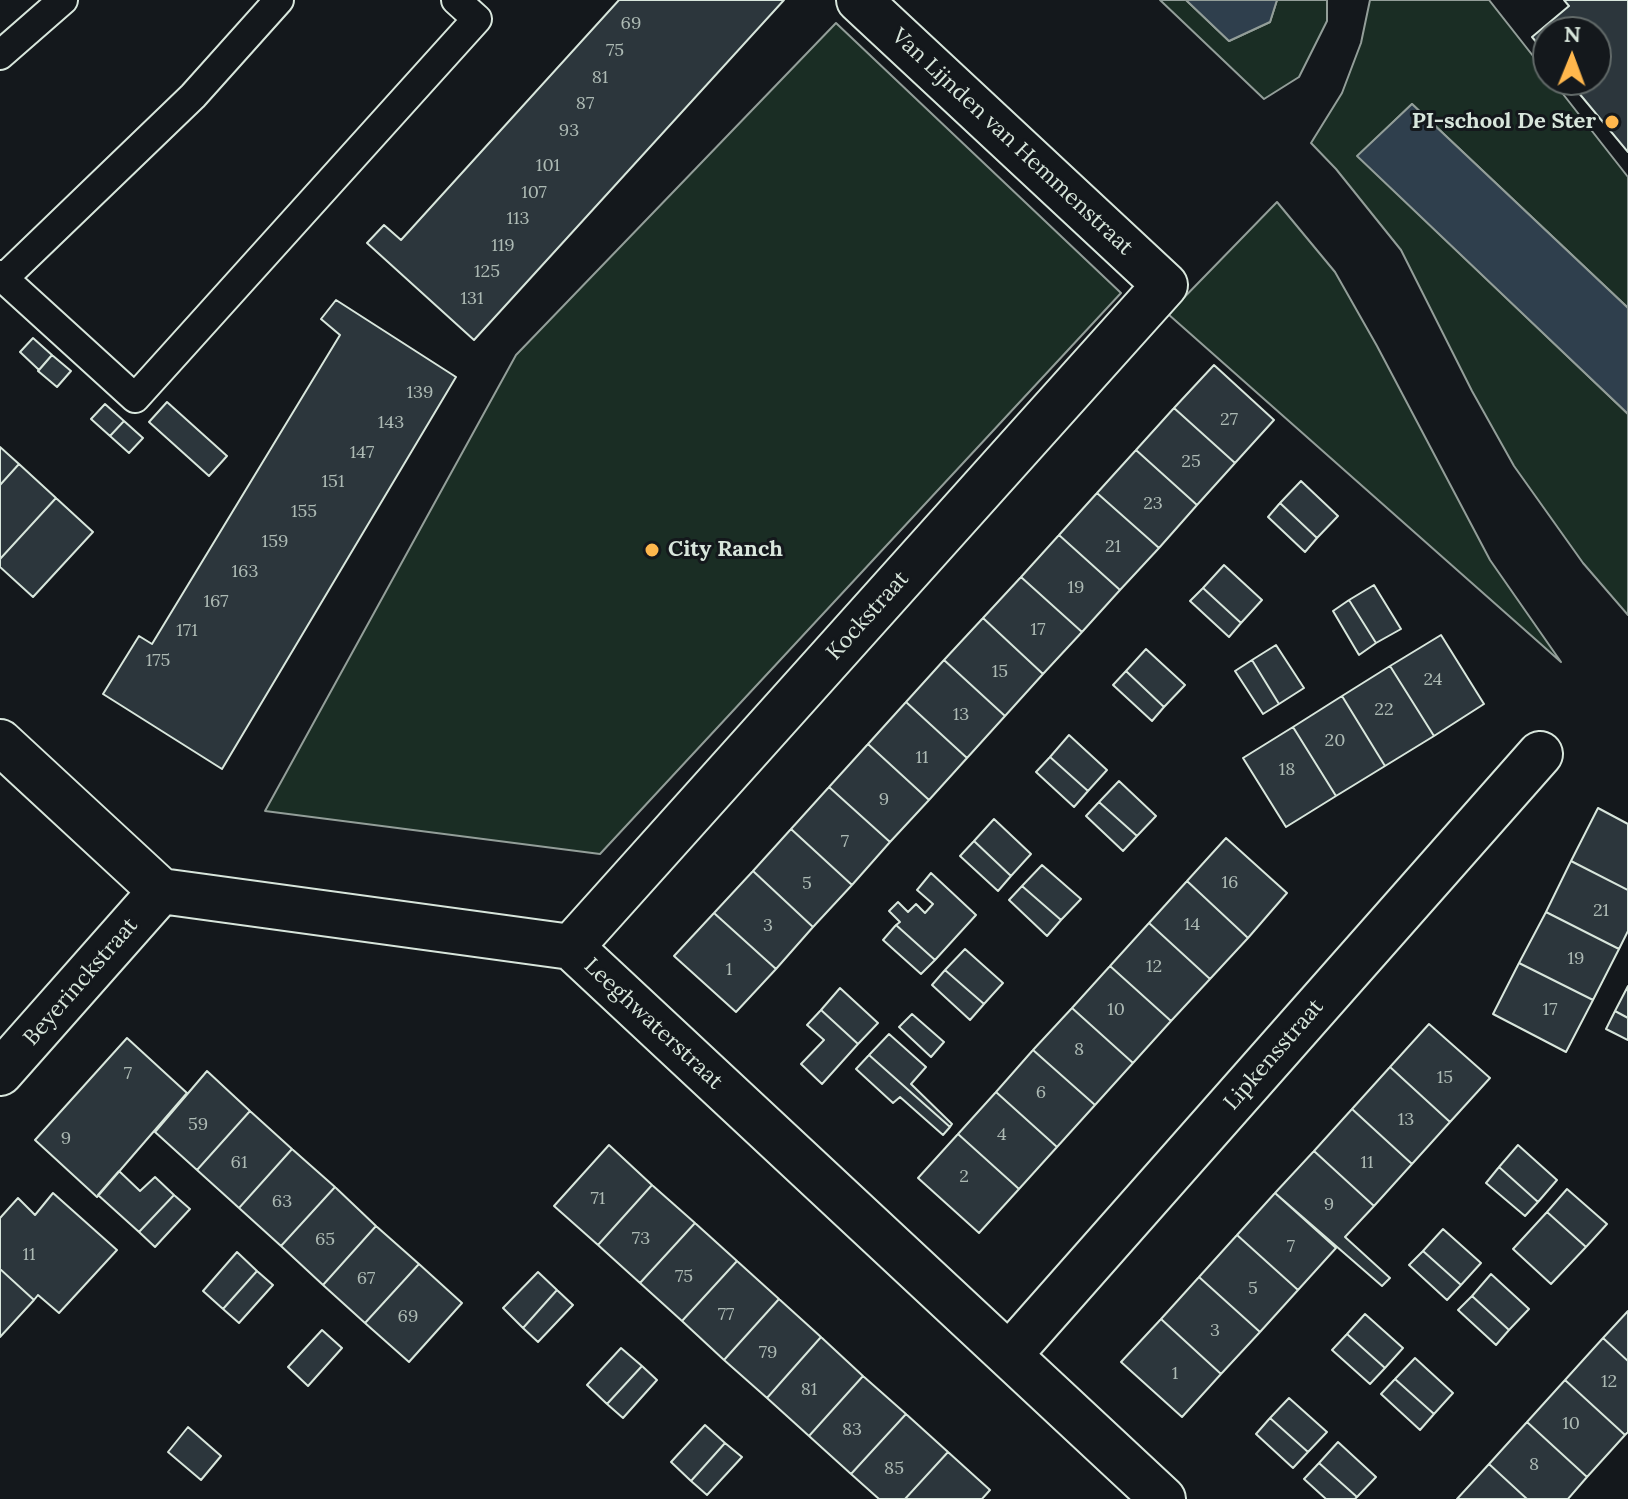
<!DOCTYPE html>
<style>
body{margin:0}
#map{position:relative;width:1628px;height:1499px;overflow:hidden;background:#14181c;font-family:Lora,serif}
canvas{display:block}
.north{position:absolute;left:1532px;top:16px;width:80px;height:80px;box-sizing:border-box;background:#14181c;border:2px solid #626a69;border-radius:50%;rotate:1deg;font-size:22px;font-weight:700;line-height:32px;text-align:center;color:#d8e6dc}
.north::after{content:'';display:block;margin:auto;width:28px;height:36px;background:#ffb74d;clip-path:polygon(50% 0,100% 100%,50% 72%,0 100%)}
</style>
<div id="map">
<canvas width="1628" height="1499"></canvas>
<div class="north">N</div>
</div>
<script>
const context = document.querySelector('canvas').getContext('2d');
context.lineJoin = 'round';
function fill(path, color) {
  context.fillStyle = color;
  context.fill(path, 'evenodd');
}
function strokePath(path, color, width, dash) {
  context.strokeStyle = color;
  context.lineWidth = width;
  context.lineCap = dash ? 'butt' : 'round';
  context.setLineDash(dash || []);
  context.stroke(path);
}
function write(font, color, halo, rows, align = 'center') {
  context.font = font + ' Lora,serif';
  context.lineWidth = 6;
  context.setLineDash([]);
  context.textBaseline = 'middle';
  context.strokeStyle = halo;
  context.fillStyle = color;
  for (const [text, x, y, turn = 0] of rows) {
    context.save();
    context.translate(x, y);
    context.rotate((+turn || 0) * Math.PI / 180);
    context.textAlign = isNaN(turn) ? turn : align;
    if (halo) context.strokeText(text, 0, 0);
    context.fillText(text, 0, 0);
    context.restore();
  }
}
const green = new Path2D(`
 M1160 0H1186L1229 41 1270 22 1277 0H1327V21L1299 77 1264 99Z
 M1370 0H1489L1548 75V80H1552L1628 177V308L1412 104 1358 156 1628 414V615L1583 563 1514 466 1472 391 1401 250 1336 169 1311 143 1342 93 1361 43Z
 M836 23 1121 293 600 854 265 811 516 355Z
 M1277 202 1335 272 1377 346 1490 560 1561 662 1168 314Z`);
fill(green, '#1a2d24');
strokePath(green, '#939e99', 2);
const water = new Path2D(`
 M1186 0H1277L1270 22 1229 41Z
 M1412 104 1628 308V414L1357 156Z`);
fill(water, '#2f3f4d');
strokePath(water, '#939e99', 2);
const building = new Path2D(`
 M619 0H784L474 340 367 243 384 225 401 240Z
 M1564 0H1628V152L1568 80H1596V32H1548V56L1532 37 1569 6Z
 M336 300 456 377 222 769 103 694 139 636 152 644 340 335 321 319Z
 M33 338 52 355 39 370 20 352Z
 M52 355 71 371 57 387 38 371Z
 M1214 365 1274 420 1235 463 1174 408Z
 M167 402 227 456 209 476 149 422Z
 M105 404 124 421 110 436 91 419Z
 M1174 408 1235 463 1197 505 1136 450Z
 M124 421 143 438 129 453 110 436Z
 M0 447 19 464 0 485Z
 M1136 450 1197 505 1159 548 1097 493Z
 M19 464 56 498 0 559V485Z
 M1301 481 1338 516 1317 538 1280 503Z
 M1097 493 1159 548 1120 590 1059 535Z
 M56 498 93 532 33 597 0 567V559Z
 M1280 503 1317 538 1305 552 1268 517Z
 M1059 535 1120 590 1082 632 1021 577Z
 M1224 565 1262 600 1241 623 1203 588Z
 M1021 577 1082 632 1043 674 983 618Z
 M1374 585 1401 629 1376 643 1349 600Z
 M1203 588 1241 623 1229 637 1190 601Z
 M1349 600 1376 643 1359 655 1333 611Z
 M983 618 1043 674 1005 716 944 660Z
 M1441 635 1484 704 1434 736 1390 666Z
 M1276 645 1304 688 1279 704 1252 660Z
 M1146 649 1185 685 1164 707 1126 671Z
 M944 660 1005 716 967 758 906 702Z
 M1252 660 1279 704 1263 714 1235 671Z
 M1390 666 1434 736 1385 766 1342 696Z
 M1126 671 1164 707 1152 721 1113 685Z
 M1342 696 1385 766 1336 796 1293 727Z
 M906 702 967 758 929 800 868 744Z
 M1293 727 1336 796 1286 827 1243 758Z
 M1069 735 1107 770 1088 791 1050 757Z
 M868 744 929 800 890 842 829 787Z
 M1050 757 1088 791 1074 807 1036 772Z
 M1119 781 1156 816 1137 836 1099 802Z
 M829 787 890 842 852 885 791 829Z
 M1099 802 1137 836 1123 851 1086 816Z
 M1598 808 1628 824V890L1571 861Z
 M994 819 1031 854 1011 876 974 841Z
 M791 829 852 885 813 927 753 871Z
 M1226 838 1287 893 1248 938 1187 881Z
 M974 841 1011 876 998 891 960 856Z
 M1571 861 1628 890V931L1619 949 1546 912Z
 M1042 865 1081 899 1061 920 1022 886Z
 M753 871 813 927 776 969 714 913Z
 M931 873 976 915 935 960 896 925 900 922 889 911 898 902 908 912 916 904 925 913 933 904 917 890Z
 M1187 881 1248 938 1210 979 1149 923Z
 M1022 886 1061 920 1047 936 1009 900Z
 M1546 912 1619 949 1593 1000 1519 963Z
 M714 913 776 969 736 1012 674 956Z
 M1149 923 1210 979 1171 1021 1110 966Z
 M896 925 935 960 921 974 883 940Z
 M965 949 1003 983 984 1004 945 970Z
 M1519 963 1593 1000 1566 1052 1493 1014Z
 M1110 966 1171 1021 1133 1063 1072 1008Z
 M945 970 984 1004 970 1020 932 985Z
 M1628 986V1018L1615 1011Z
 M840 988 878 1023 858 1044 821 1010Z
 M1072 1008 1133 1063 1095 1105 1033 1050Z
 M821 1010 858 1044 822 1084 801 1064 824 1040 807 1025Z
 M1615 1011 1628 1018V1040L1606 1029Z
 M912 1014 944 1042 931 1057 899 1027Z
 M1429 1024 1490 1078 1450 1122 1390 1067Z
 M889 1034 926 1067 911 1084 952 1124 950 1127 869 1055Z
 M127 1038 187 1093 97 1197 35 1140Z
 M1033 1050 1095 1105 1057 1147 996 1092Z
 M869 1055 950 1127 943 1135 900 1097 893 1103 856 1069Z
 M1390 1067 1450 1122 1412 1164 1352 1109Z
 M207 1071 250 1111 197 1170 155 1132Z
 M996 1092 1057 1147 1019 1189 958 1134Z
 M1352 1109 1412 1164 1374 1206 1314 1151Z
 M250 1111 292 1149 239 1208 197 1170Z
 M958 1134 1019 1189 979 1233 918 1178Z
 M609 1145 652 1185 598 1245 554 1206Z
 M1518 1145 1557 1180 1538 1202 1499 1167Z
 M292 1149 335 1187 281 1246 239 1208Z
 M1314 1151 1374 1206 1345 1237 1390 1278 1382 1286 1275 1193Z
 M1499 1167 1538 1202 1525 1216 1486 1183Z
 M119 1171 140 1191 155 1177 174 1195 139 1232 98 1195Z
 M652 1185 695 1223 640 1283 598 1245Z
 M335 1187 376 1226 323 1285 281 1246Z
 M1567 1189 1607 1224 1586 1247 1547 1212Z
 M53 1193 117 1250 59 1313 38 1295 34 1300 0 1269V1218L18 1198 35 1215Z
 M1275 1193 1336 1248 1298 1290 1237 1235Z
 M174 1195 190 1209 155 1247 139 1232Z
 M1547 1212 1586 1247 1551 1284 1513 1249Z
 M695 1223 737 1261 682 1321 640 1283Z
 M376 1226 419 1264 365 1323 323 1285Z
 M1443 1229 1481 1263 1461 1285 1423 1251Z
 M1237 1235 1298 1290 1260 1332 1199 1277Z
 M1423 1251 1461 1285 1447 1300 1409 1265Z
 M237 1252 257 1271 223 1309 203 1291Z
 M737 1261 779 1299 724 1360 682 1321Z
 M419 1264 462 1303 409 1362 365 1323Z
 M0 1269 34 1300 0 1337Z
 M257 1271 273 1285 239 1323 223 1309Z
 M538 1272 557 1290 523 1328 503 1308Z
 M1491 1274 1529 1309 1509 1330 1472 1296Z
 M1199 1277 1260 1332 1221 1374 1161 1319Z
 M557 1290 573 1305 538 1342 523 1328Z
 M1472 1296 1509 1330 1496 1345 1458 1310Z
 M779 1299 821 1337 767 1398 724 1360Z
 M1628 1311V1361L1603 1338Z
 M1365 1314 1403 1348 1385 1368 1347 1334Z
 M1161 1319 1221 1374 1182 1417 1121 1362Z
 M322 1330 342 1348 308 1386 288 1367Z
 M1347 1334 1385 1368 1370 1384 1332 1350Z
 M821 1337 863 1376 809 1436 767 1398Z
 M1603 1338 1628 1361V1432L1625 1435 1565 1380Z
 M621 1348 642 1366 607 1404 587 1385Z
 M1415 1358 1453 1393 1434 1414 1395 1379Z
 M642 1366 657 1380 623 1418 607 1404Z
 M863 1376 906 1414 851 1474 809 1436Z
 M1395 1379 1434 1414 1420 1430 1381 1394Z
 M1565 1380 1625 1435 1587 1477 1527 1422Z
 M1289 1398 1327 1432 1308 1452 1270 1418Z
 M906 1414 948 1452 905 1499H879L851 1474Z
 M1270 1418 1308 1452 1293 1468 1256 1434Z
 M1527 1422 1587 1477 1568 1499H1527L1489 1464Z
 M705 1425 725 1443 691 1481 671 1462Z
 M188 1427 221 1456 201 1480 168 1452Z
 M1338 1442 1376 1477 1357 1497 1319 1463Z
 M725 1443 742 1457 707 1495 691 1481Z
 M948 1452 990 1490 982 1499H905Z
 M1319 1463 1357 1497 1355 1499H1326L1304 1479Z
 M1489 1464 1527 1499H1457Z`);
fill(building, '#2c363c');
strokePath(building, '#d8e6dc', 2);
const service = new Path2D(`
 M0 55 63 0
 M0 275 135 398 477 19 456 0
 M4 278 193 96 279 0`);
const minor = new Path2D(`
 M0 742 161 891 571 947 1163 1499
 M571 947 1165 285 859 0
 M0 1073 161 891
 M1009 1355 1540 754`);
strokePath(service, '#d8e6dc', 32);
strokePath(minor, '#d8e6dc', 48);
strokePath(service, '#14181c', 28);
strokePath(minor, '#14181c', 44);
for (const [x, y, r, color] of [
 [1612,122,8,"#ffb74d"],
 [652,550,8,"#ffb74d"]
]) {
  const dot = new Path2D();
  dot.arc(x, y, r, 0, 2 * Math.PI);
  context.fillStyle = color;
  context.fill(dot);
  strokePath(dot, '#14181c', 3);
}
write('18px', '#adbab4', null, [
 ["69",631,24],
 ["75",615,51],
 ["81",600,78],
 ["87",585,104],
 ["93",569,131],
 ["101",548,166],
 ["107",534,193],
 ["113",518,219],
 ["119",503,246],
 ["125",487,272],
 ["131",472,299],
 ["139",420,393],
 ["27",1229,420],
 ["143",391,423],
 ["147",362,453],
 ["25",1191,462],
 ["151",333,482],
 ["23",1153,504],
 ["155",304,512],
 ["159",275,542],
 ["21",1113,547],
 ["163",245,572],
 ["19",1076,588],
 ["167",216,602],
 ["17",1038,630],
 ["171",187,631],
 ["175",158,661],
 ["15",1000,672],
 ["24",1433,680],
 ["22",1384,710],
 ["13",961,715],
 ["20",1335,741],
 ["11",922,758],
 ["18",1287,770],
 ["9",884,800],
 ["7",845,842],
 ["16",1230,883],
 ["5",807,884],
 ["21",1601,911],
 ["14",1192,925],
 ["3",768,926],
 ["19",1576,959],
 ["12",1154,967],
 ["1",729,970],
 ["10",1116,1010],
 ["17",1550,1010],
 ["8",1079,1050],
 ["7",128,1074],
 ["15",1445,1078],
 ["6",1041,1093],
 ["13",1406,1120],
 ["59",198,1125],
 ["4",1002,1135],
 ["9",66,1139],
 ["61",239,1163],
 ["11",1367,1163],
 ["2",964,1177],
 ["71",598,1199],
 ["63",282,1202],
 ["9",1329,1205],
 ["73",641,1239],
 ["65",325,1240],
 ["7",1291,1247],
 ["11",29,1255],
 ["75",684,1277],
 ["67",366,1279],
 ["5",1253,1289],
 ["77",726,1315],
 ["69",408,1317],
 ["3",1215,1331],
 ["79",768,1353],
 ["1",1175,1374],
 ["12",1609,1382],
 ["81",809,1390],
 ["10",1571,1424],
 ["83",852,1430],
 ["8",1534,1465],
 ["85",894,1469]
]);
write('bold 22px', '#d8e6dc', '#14181c', [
 ["PI-school De Ster",1596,122],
 ["City Ranch",668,550,"left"]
], 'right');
write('22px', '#d8e6dc', '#14181c', [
 ["Van Lijnden van Hemmenstraat",1012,142,43],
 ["Kockstraat",868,616,-48],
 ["Beyerinckstraat",81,982,-49],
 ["Leeghwaterstraat",653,1024,43],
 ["Lipkensstraat",1274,1055,-49]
]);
</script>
